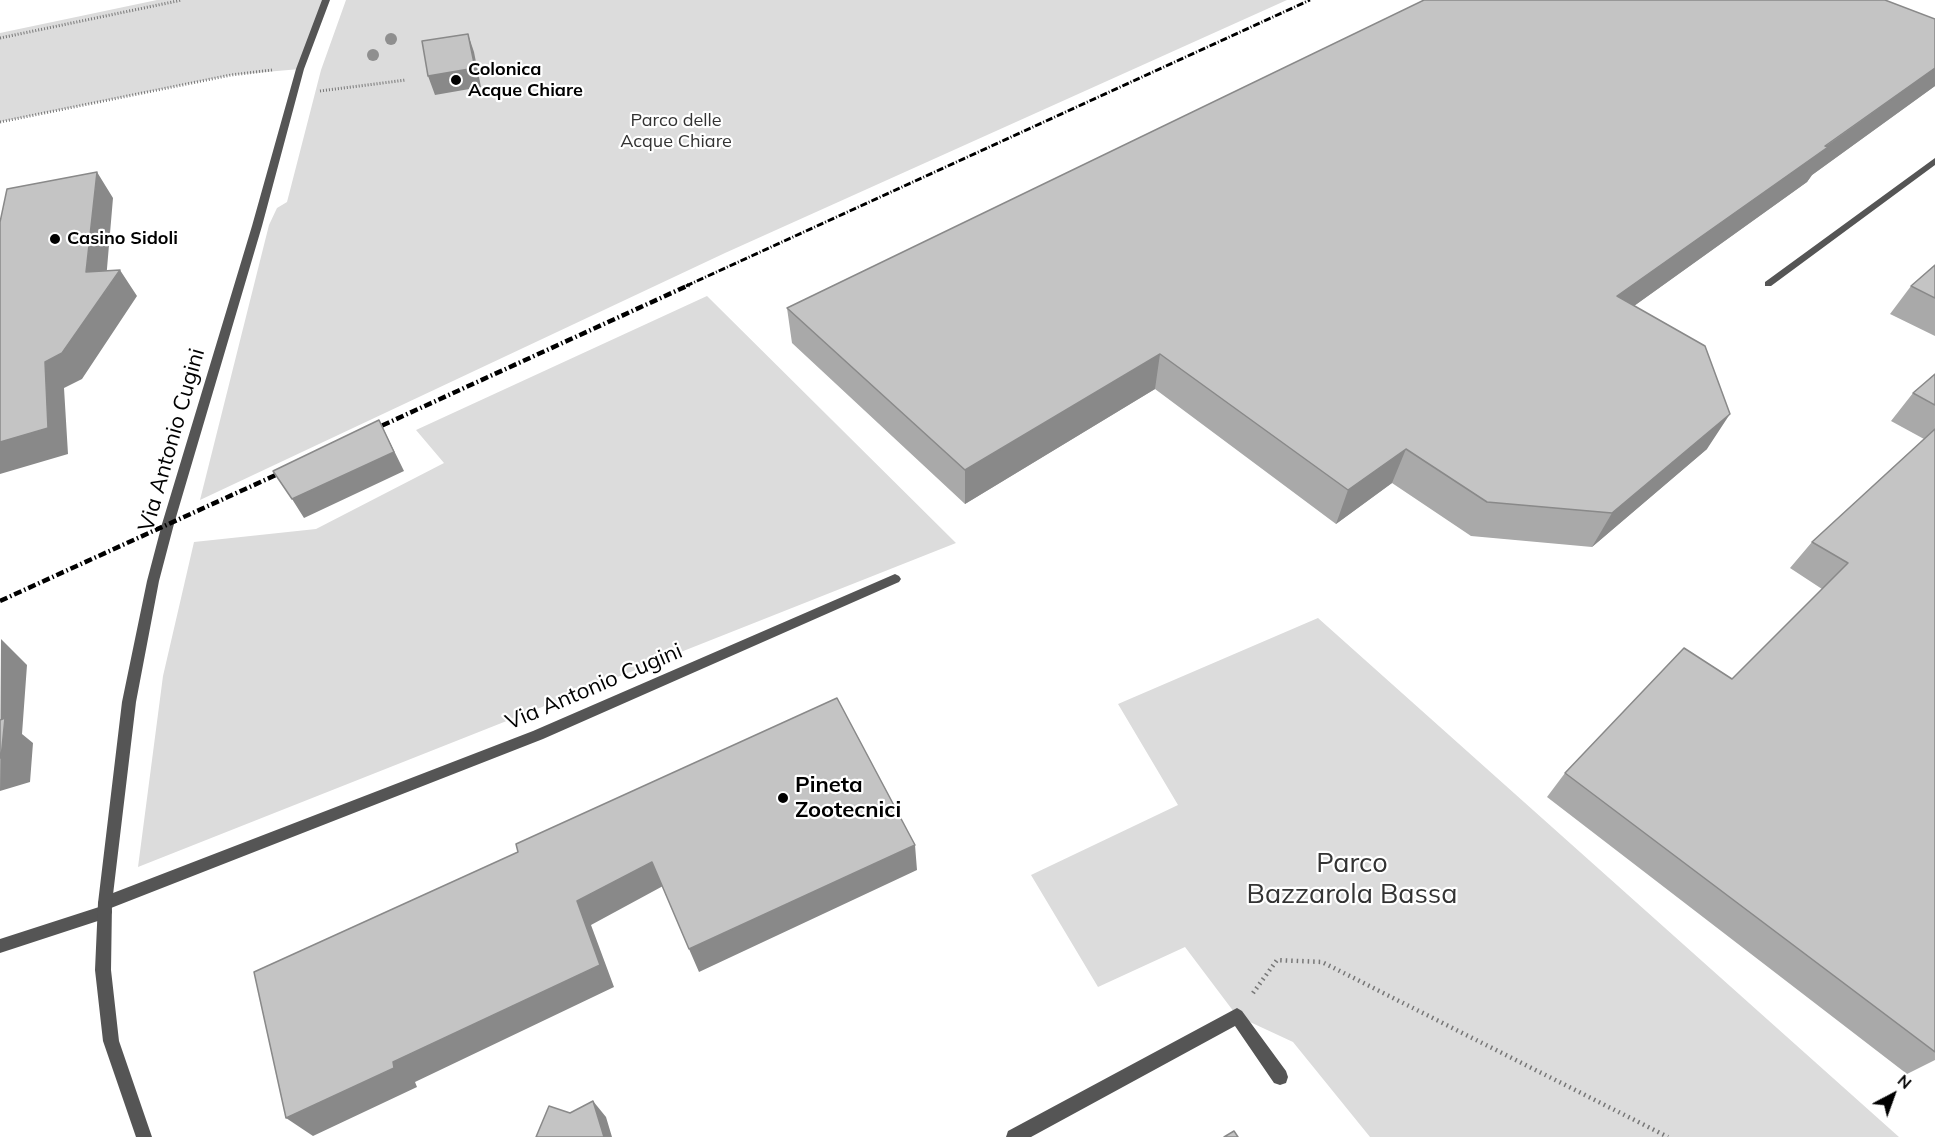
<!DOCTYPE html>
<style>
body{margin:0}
#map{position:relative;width:1935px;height:1137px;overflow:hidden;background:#fff;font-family:Mulish,sans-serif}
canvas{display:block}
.north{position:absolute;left:1863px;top:1065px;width:60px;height:60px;-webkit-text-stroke:4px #fff;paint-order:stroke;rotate:41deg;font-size:16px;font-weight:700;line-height:24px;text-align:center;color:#000}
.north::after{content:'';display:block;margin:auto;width:21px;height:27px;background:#000;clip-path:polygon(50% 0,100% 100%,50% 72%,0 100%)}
</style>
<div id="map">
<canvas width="1935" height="1137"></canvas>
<div class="north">N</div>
</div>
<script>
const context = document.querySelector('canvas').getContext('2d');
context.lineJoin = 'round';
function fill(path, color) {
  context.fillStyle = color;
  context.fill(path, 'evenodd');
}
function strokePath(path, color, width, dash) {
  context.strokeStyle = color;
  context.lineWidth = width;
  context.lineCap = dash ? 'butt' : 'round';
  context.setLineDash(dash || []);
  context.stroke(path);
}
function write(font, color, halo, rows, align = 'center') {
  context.font = font + ' Mulish,sans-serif';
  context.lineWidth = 4.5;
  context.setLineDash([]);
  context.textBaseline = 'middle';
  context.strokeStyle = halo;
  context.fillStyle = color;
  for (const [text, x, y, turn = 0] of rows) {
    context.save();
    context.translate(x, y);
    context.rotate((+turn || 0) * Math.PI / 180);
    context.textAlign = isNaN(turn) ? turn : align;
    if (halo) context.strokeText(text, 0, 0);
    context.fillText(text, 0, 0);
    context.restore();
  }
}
fill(new Path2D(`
 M157 0H324L300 69 231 75 0 122V33Z
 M346 0H1287L725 253 200 500 269 225 277 208 287 202 321 70Z
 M707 296 956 543 138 867 163 676 194 542 316 529 444 463 416 430Z
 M1318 618 1899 1137H1370L1293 1042 1237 1016 1185 947 1098 987 1031 875 1178 805 1118 704Z`), '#dcdcdc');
strokePath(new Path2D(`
 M0 38 182 0
 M320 91 406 80
 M0 122 231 75 272 70`), '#777', 3, [1, 2]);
strokePath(new Path2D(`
 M1253 993 1277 960 1322 962 1668 1137`), '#777', 4.5, [1.5, 4]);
fill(new Path2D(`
 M895 574 899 576 901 579 899 582 543 739 111 908 112 912 110 917 0 953V939L99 907 98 903 100 898 533 731Z`), '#555');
fill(new Path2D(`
 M322 0H330L304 69 262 226 174 524 159 581 136 702 112 903 111 970 119 1041 152 1137H136L103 1041 95 970 98 903 122 702 147 581 162 524 252 226 296 69Z
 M1935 158V165L1771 286H1765V282Z
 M1237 1008 1242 1011 1286 1071 1288 1077 1286 1083 1280 1085 1274 1083 1235 1026 1031 1137H1006L1008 1131Z`), '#555');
strokePath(new Path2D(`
 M686 286 1310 0`), '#000', 3, [7, 2, 1, 2]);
strokePath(new Path2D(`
 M368 432 689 285
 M0 601 289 469`), '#000', 4.5, [8, 3, 1.5, 3]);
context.fillStyle = '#8f8f8f';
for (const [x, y] of [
 [391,39],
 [373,55]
]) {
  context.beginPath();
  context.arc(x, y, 6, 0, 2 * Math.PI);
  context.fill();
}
fill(new Path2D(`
 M1935 19V86L1812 175 1807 182 1634 306 1707 449 1592 547 1471 536 1392 483 1336 524 1155 389 965 504 792 343 787 308Z
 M1935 265V336L1890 314 1911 286Z
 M1935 374V1060L1907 1074 1547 797 1565 773 1732 679 1822 589 1790 568 1812 542 1924 439 1891 421 1913 393Z`), '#a9a9a9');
fill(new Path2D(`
 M468 34 474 52 481 87 435 95 428 76Z
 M1935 68V86L1812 175 1807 182 1599 331 1617 296Z
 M97 172 113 198 105 292 120 270 137 296 82 379 64 388 68 454 0 474V442L45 362 86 272Z
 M1160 354 1155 389 965 504V470Z
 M1730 414 1707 449 1592 547 1612 513Z
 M379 420 404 471 304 518 292 499Z
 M1406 449 1392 483 1336 524 1348 490Z
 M1 639 27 665 22 734 33 743 30 782 0 791Z
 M915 845 917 870 699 972 689 949Z
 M652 862 663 886 591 925 614 987 415 1082 417 1087 313 1136 286 1118 393 1062 577 901Z
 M593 1101 606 1117 612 1137H604Z`), '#898989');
const building = new Path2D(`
 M1424 0H1885L1935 19V68L1825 146 1828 147 1617 296 1705 346 1730 414 1612 513 1487 502 1406 449 1348 490 1160 354 965 470 787 308Z
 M468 34 475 68 428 76 422 41Z
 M97 172 86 272 120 270 62 353 45 362 48 428 0 442V222L7 189Z
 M1935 265V298L1911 286Z
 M1935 374V405L1913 393Z
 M379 420 394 452 292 499 273 471Z
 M1935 429V1052L1565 773 1684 648 1732 679 1848 563 1812 542Z
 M837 698 915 845 689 949 652 862 577 901 600 965 393 1062 394 1068 286 1118 254 972 518 852 516 844Z
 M5 718 1 758H0V720Z
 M593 1101 604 1137H536L549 1106 570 1113Z
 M1234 1131 1238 1137H1224Z`);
fill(building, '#c4c4c4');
strokePath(building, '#898989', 1.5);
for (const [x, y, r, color] of [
 [456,80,6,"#000"],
 [55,239,6,"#000"],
 [783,798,6,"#000"]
]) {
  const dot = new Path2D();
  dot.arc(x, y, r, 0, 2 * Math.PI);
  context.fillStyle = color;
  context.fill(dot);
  strokePath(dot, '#fff', 2);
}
write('bold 18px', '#000', '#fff', [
 ["Colonica",468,70],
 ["Acque Chiare",468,91],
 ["Casino Sidoli",67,239]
], 'left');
write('18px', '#333', '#fff', [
 ["Parco delle",676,121],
 ["Acque Chiare",676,142]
]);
write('22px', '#000', '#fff', [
 ["Via Antonio Cugini",172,440,-74],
 ["Via Antonio Cugini",594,687,-23]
]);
write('bold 22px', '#000', '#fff', [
 ["Pineta",795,785],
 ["Zootecnici",795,810]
], 'left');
write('27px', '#333', '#fff', [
 ["Parco",1352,864],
 ["Bazzarola Bassa",1352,895]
]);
</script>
